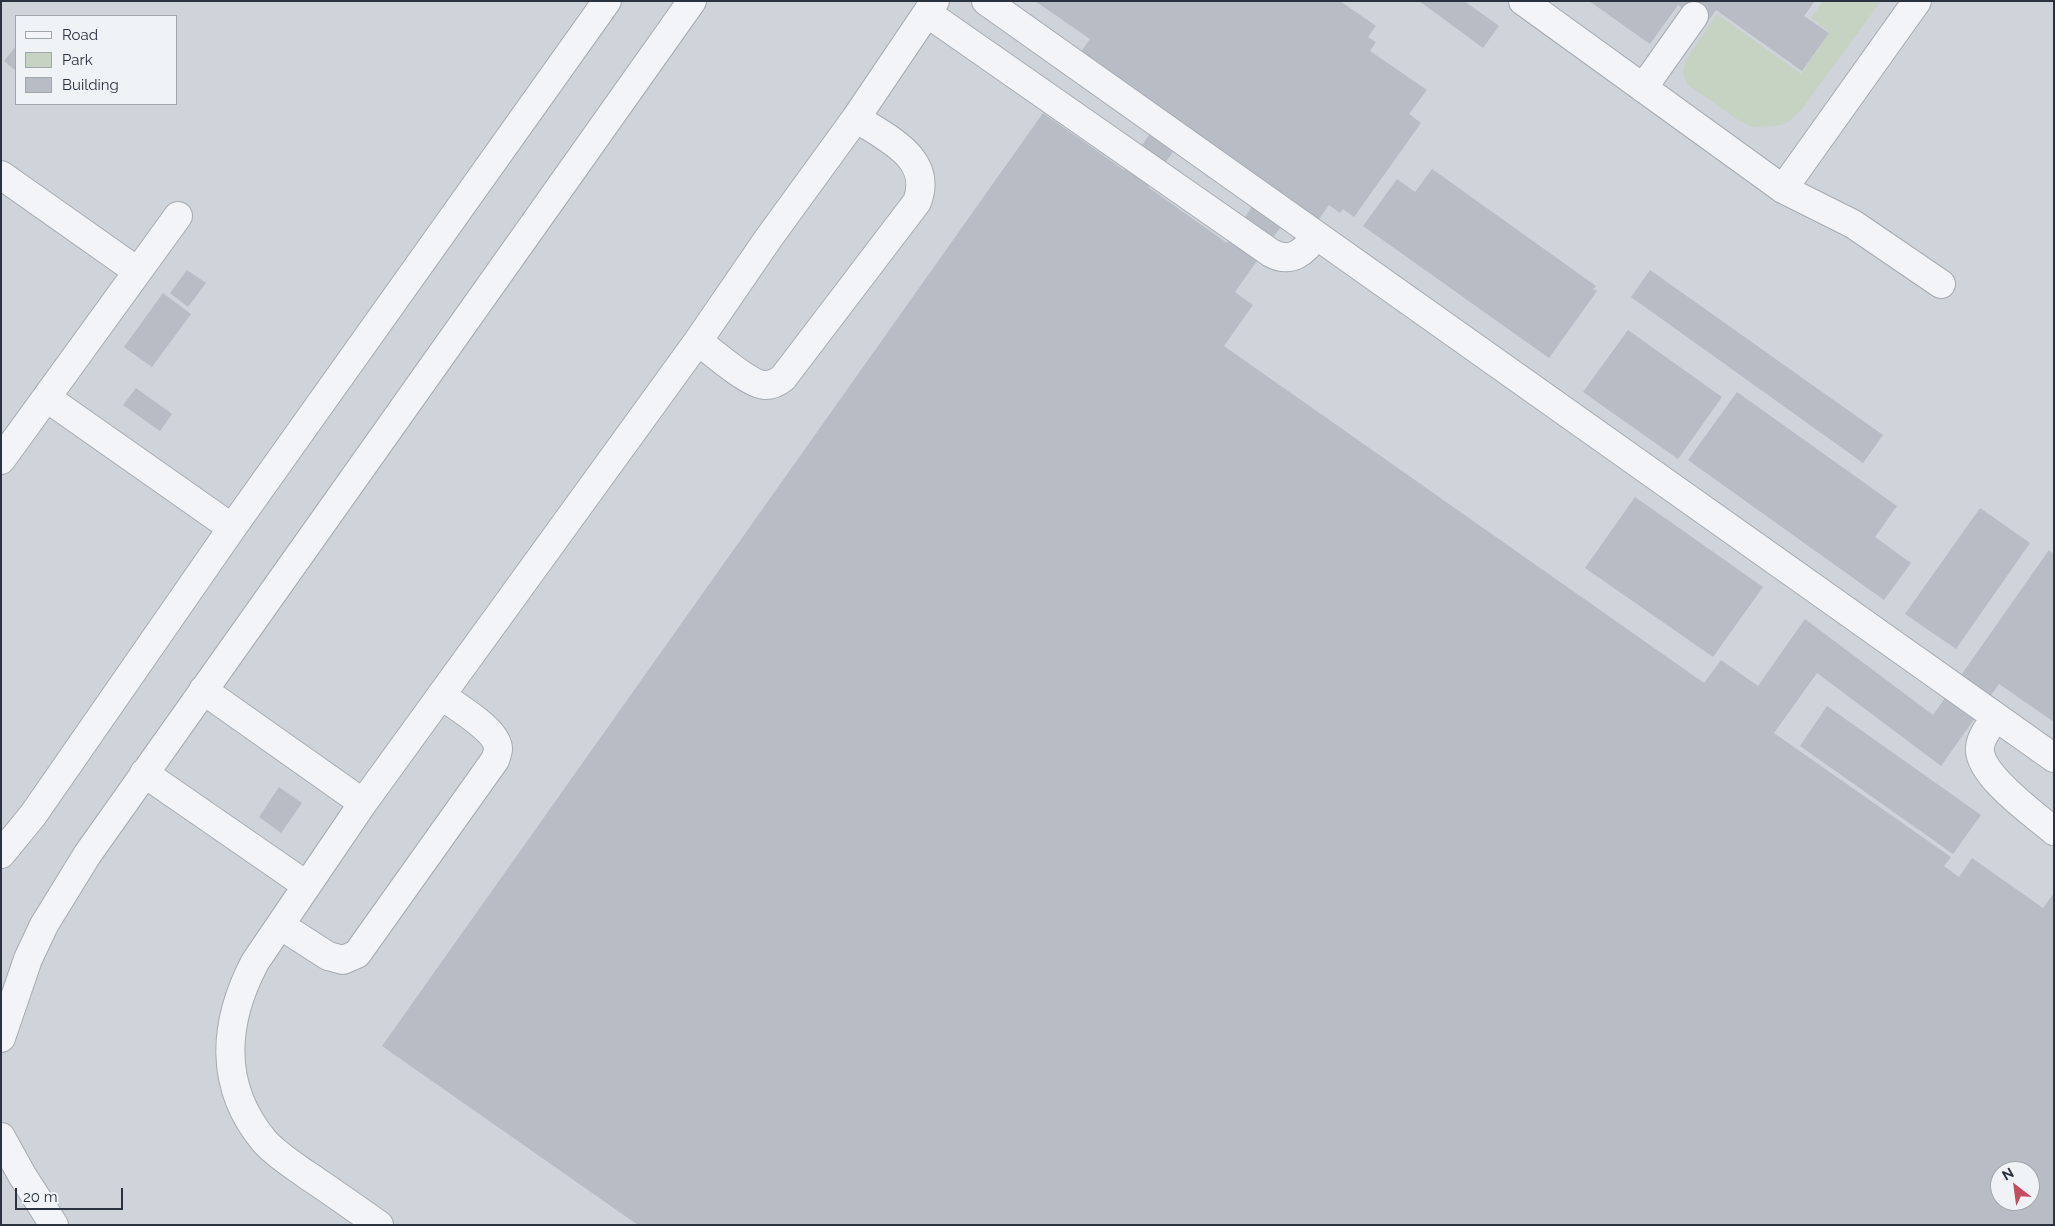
<!DOCTYPE html>
<style>
body{margin:0}
#map{position:relative;width:2055px;height:1226px;overflow:hidden;background:#e0e4e9;font-family:Raleway,sans-serif}
canvas{display:block}
.frame{position:absolute;inset:0;border:2px solid #2a323f;pointer-events:none}
.legend{position:absolute;left:15px;top:15px;width:162px;height:90px;box-sizing:border-box;background:#f0f3f6;border:1px solid #a1a6ad;margin:0;padding:6px 9px;list-style:none;font-size:15px;color:#2a323f}
.legend li{display:flex;align-items:center;gap:10px;height:25px}
.legend b{width:25px;border:1px solid #a1a6ad}
.north{position:absolute;left:1990px;top:1161px;width:50px;height:50px;box-sizing:border-box;background:#f0f3f6;border:1px solid #a1a6ad;border-radius:50%;rotate:330deg;font-size:14px;font-weight:700;line-height:20px;text-align:center;color:#2a323f}
.north::after{content:'';display:block;margin:auto;width:18px;height:22px;background:#c74c60;clip-path:polygon(50% 0,100% 100%,50% 72%,0 100%)}
.scale{position:absolute;left:15px;top:1188px;width:108px;height:22px;box-sizing:border-box;border:2px solid #2a323f;border-top:0;padding-left:6px;font-size:15px;line-height:18px;white-space:nowrap;color:#2a323f;-webkit-text-stroke:4px #f0f3f6;paint-order:stroke}
</style>
<div id="map">
<canvas width="2055" height="1226"></canvas>
<div class="frame"></div>
<ul class="legend">
<li><b style="height:6px;background:#f3f4f7"></b>Road</li>
<li><b style="height:14px;background:#c6d2c2"></b>Park</li>
<li><b style="height:14px;background:#b8bdc5"></b>Building</li>
</ul>
<div class="north">N</div>
<div class="scale">20 m</div>
</div>
<script>
const context = document.querySelector('canvas').getContext('2d');
context.lineJoin = 'round';
function fill(path, color) {
  context.fillStyle = color;
  context.fill(path, 'evenodd');
}
function strokePath(path, color, width, dash) {
  context.strokeStyle = color;
  context.lineWidth = width;
  context.lineCap = dash ? 'butt' : 'round';
  context.setLineDash(dash || []);
  context.stroke(path);
}
fill(new Path2D(`
 M1 1H2054V1225H1ZM16 16H176V104H16ZM2000 1171H2030V1201H2000Z`), '#cfd3da');
fill(new Path2D(`
 M1823 1H1881L1801 110 1789 121 1781 125 1754 127 1740 121 1688 85 1683 73 1685 61 1717 14 1801 74 1830 32 1811 18Z`), '#c6d2c2');
fill(new Path2D(`
 M1035 1H1340L1376 26 1368 37 1376 42 1370 51 1427 90 1409 114 1421 123 1354 217 1343 209 1340 213 1329 205 1314 226 1292 211 1235 292 1253 305 1224 346 1704 683 1721 660 1758 686 1805 619 1933 715 2049 550 2054 554V722L1999 684 1941 766 1817 673 1774 733 1951 857 1944 866 1959 877 1972 858 2043 908 2054 893V1225H638L382 1046 1043 113 1124 170 1160 120 1074 61 1090 39ZM1184 136 1263 191 1227 243 1148 187ZM2000 1171H2030V1201H2000Z
 M1419 1H1464L1499 26 1483 48Z
 M1589 1H1815L1804 16 1829 33 1802 71 1716 10 1706 24 1678 5 1650 44Z
 M16 46V71L4 61Z
 M1432 169 1596 286 1593 289 1597 291 1549 358 1363 226 1397 179 1415 192Z
 M187 270 206 283 188 307 170 293Z
 M1650 270 1883 435 1863 463 1631 297Z
 M163 293 191 314 152 367 124 347Z
 M1628 330 1722 397 1678 459 1583 392Z
 M136 388 172 414 160 431 123 405Z
 M1737 392 1897 506 1875 537 1911 563 1884 600 1688 460Z
 M1635 497 1763 587 1713 657 1585 568Z
 M1980 508 2030 543 1956 649 1905 614Z
 M1827 706 1981 815 1953 854 1800 746Z
 M279 787 302 803 281 833 259 817Z`), '#b8bdc5');
const minor = new Path2D(`
 M986 1 2054 758
 M1523 1 1783 189 1853 224 1941 284
 M927 13 1271 253C1291 264 1305 252 1316 235
 M1643 88 1694 16
 M1 175 137 271
 M1783 189 1917 1
 M698 341C711 351 750 385 765 385 772 385 778 382 783 378L917 202C934 158 886 138 856 118
 M47 398 232 528
 M1 460 178 216
 M203 690 363 803
 M1996 717C1990 726 1981 736 1980 747 1977 774 2034 814 2054 831
 M144 773 306 885
 M1 854 33 815 232 528 607 1
 M280 925 328 956 343 960 357 954 495 760C496 757 498 752 498 749 498 730 455 706 441 695
 M1 1038 28 959 44 925 87 855 692 1
 M1 1137 22 1175 54 1225
 M379 1225C355 1208 331 1191 307 1175 293 1165 277 1155 265 1142 218 1086 223 1023 255 962L363 803 698 341 768 239 856 118 935 1`);
strokePath(minor, '#a6abb3', 30);
strokePath(minor, '#f3f4f7', 28);
</script>
